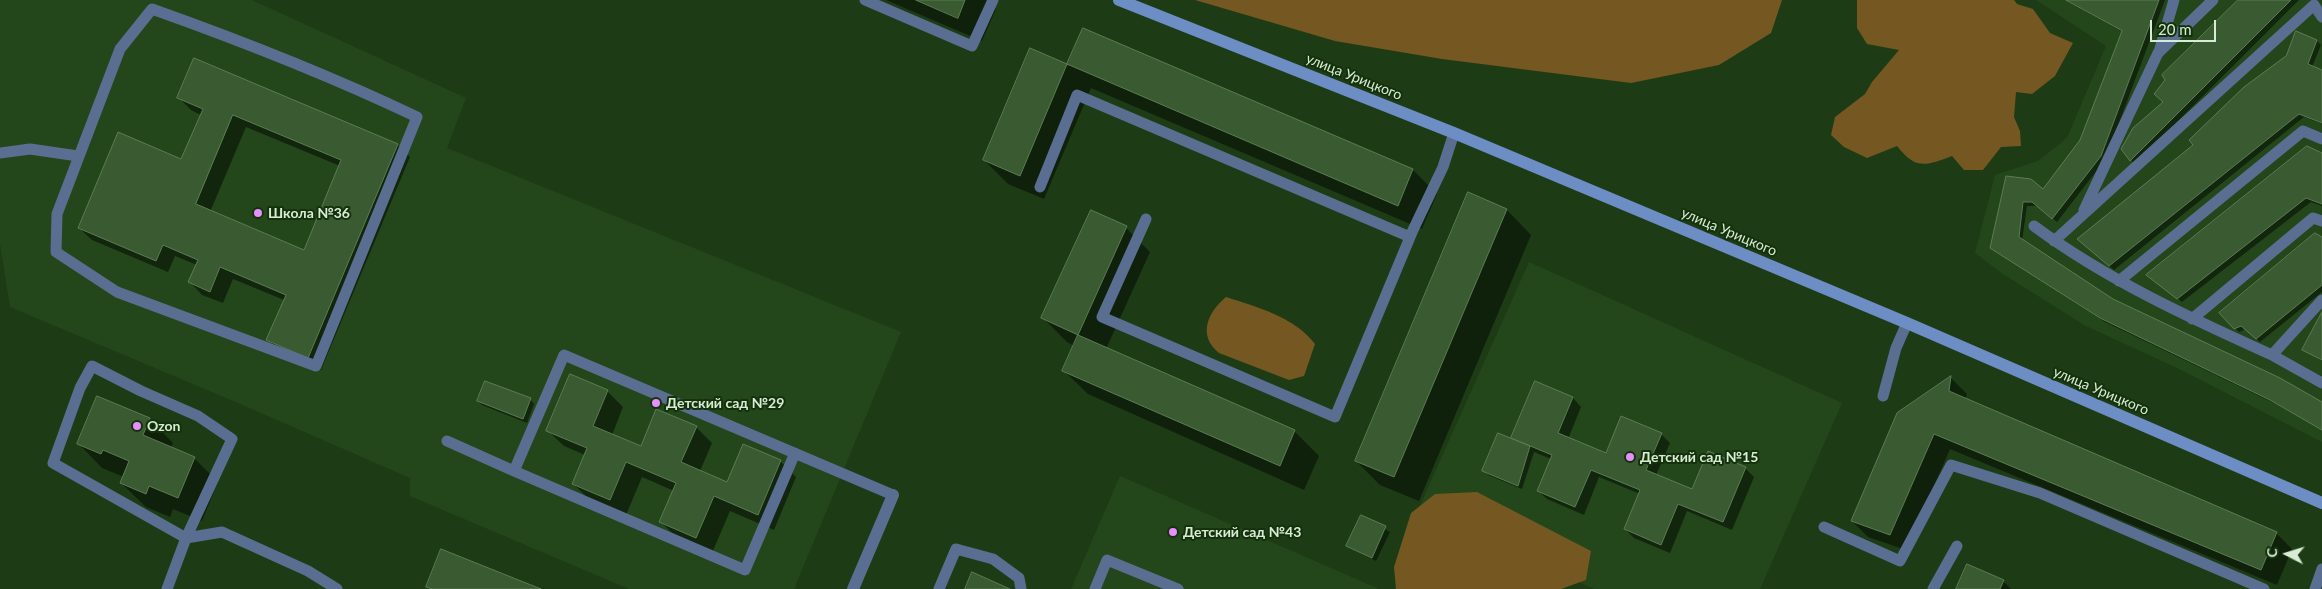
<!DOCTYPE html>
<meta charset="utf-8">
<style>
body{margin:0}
#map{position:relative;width:2322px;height:589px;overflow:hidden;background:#1d3c16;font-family:Lato,sans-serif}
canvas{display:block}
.north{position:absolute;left:2262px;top:529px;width:50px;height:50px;-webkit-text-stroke:4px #13320b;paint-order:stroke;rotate:275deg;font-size:14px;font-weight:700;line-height:20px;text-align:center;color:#d8ebd4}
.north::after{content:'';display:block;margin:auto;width:18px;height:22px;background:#d8ebd4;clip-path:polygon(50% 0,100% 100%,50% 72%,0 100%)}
.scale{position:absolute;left:2150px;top:20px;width:66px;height:22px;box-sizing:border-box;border:2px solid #d8ebd4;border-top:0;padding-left:6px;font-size:15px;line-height:18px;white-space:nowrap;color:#d8ebd4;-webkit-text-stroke:4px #13320b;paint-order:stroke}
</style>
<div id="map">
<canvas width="2322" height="589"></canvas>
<div class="north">С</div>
<div class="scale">20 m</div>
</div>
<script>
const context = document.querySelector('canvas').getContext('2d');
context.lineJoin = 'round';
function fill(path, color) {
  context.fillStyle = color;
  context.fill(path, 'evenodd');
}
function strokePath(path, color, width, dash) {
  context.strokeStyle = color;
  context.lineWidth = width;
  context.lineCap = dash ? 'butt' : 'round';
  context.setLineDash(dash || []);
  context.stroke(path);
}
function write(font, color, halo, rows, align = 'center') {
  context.font = font + ' Lato,sans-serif';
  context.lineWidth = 4;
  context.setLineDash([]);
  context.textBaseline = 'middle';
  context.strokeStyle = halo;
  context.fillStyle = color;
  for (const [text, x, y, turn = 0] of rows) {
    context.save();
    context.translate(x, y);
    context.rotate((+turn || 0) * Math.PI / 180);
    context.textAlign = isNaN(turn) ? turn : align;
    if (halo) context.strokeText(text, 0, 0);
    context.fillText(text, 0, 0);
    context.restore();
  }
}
fill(new Path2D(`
 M0 0H252L466 98 447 148 901 332 794 589H629L410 496V478L238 403 10 307 0 244Z
 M2036 0H2322V442L2177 368 2084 325 2003 274 1975 253 1995 175 2038 161 2067 138 2106 46Z
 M1529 262 1842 403 1760 589H1594L1418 510Z
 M1120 476 1379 589H1071Z`), '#23471a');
fill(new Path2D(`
 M1195 0H1782L1771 33 1719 65 1631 83 1442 59 1335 41Z
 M1857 0H2014L2017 4 2033 9 2050 33 2073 43 2055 76 2032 94 2016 92 2014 117 2020 131 2021 146 2001 147 1983 170H1964L1952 156C1925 166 1916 170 1897 146L1867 158 1844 147 1831 135 1835 117 1865 94 1872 82 1899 50 1867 44 1857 28Z
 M1226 297C1257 307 1295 317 1315 344L1304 376 1289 380 1219 353C1197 335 1208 312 1226 297Z
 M1477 492 1591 551 1586 580 1561 589H1396L1394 567 1411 513 1435 494Z`), '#755721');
fill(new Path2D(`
 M886 0H986L996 9 982 41Z
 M2065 0H2165L2105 160 2057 222 2037 206H2027L2022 241 2112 300 2322 404V430L2276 404 2105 322 1991 248 2006 177 2043 191 2081 141 2123 32Z
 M2240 0H2299L2135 164 2131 160 2165 103Z
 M1083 29 1413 170 1437 194 1422 229 1091 88 1044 199 1008 184 984 160 1030 50 1068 66Z
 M2317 41 2321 45 2312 67 2322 71V124L2304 117 2114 270 2083 243Z
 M179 98 398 145 410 157 321 370 280 352 268 340 284 300 233 279 223 303 202 295 190 282 197 265 175 256 168 272 92 240 79 228 182 161 201 115 191 110ZM246 127 340 166 305 251 210 212Z
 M2322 154V206L2311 202 2182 302 2148 275Z
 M1468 194 1507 210 1531 235 1419 501 1380 485 1356 461Z
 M1126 228 1150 252 1106 349 1295 432 1319 456 1304 490 1088 394 1063 370 1074 346 1067 342 1043 318Z
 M2322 238V292L2260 342 2246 329 2239 332 2221 313Z
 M2322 314V361L2304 350Z
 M1951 378 1967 394 1965 400 2276 533 2292 549 2277 585 1950 449 1906 550 1868 537 1852 521 1898 414Z
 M1536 383 1573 398 1581 407 1568 439 1606 455 1661 434 1670 443 1656 475 1693 491 1745 468 1754 477 1732 530 1687 511 1670 553 1634 538 1625 529 1640 494 1599 477 1584 515 1547 499 1538 491 1551 459 1534 452 1522 489 1488 475 1484 471 1517 442 1513 438Z
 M607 391 623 407 612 435 641 447 696 427 712 443 700 471 728 483 780 461 796 477 774 530 730 511 712 553 677 538 661 522 674 491 642 477 626 515 589 499 573 484 585 455 564 446 548 431Z
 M530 399 534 404 527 423 482 405 478 401Z
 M149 419 173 443 171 448 194 458 218 482 202 521 173 509 170 517 146 507 121 483 124 477 102 468 78 443Z
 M1362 517 1390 532 1376 561 1348 546Z
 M1968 566 2003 581 2011 589H1958Z`), '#0007');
const building = new Path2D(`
 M916 0H965L958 18Z
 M2066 0H2159L2101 156 2052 219 2032 202H2023L2019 237 2113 299 2280 378 2322 402V430L2270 400 2100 318 1990 248 2006 176 2031 179 2043 189 2080 140 2122 31Z
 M2238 0H2291L2130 161 2121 149 2133 128 2163 102 2154 94 2165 80 2162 75Z
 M1083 28 1413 169 1398 206 1067 64Z
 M2296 31 2317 40 2308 64 2322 70V123L2299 114 2109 266 2077 239 2193 145 2189 140 2244 87 2286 56Z
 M1030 48 1067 64 1020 176 983 160Z
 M194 58 398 144 308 358 266 340 286 295 220 267 210 292 188 282 198 260 163 245 156 261 78 228 118 132 181 159 203 109 177 98ZM233 115 341 160 304 250 196 204Z
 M2307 146 2322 153V204L2306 198 2177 299 2146 275Z
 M1468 192 1507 209 1394 477 1355 461Z
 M1091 210 1127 226 1078 335 1041 318Z
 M2315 233 2322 237V285L2256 339 2241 326 2234 329 2219 313Z
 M2322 312V360L2302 350Z
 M1078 335 1295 430 1280 466 1062 371Z
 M570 374 608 390 593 426 641 446 656 409 697 426 681 462 727 482 743 444 781 460 758 515 714 496 696 538 659 522 676 483 626 462 610 500 572 484 587 448 546 431Z
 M1951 376 1949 391 2277 532 2261 570 1934 434 1890 535 1851 521 1897 413Z
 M485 381 531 398 523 419 477 401Z
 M1535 381 1573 397 1558 433 1606 453 1621 416 1662 433 1646 470 1692 489 1708 451 1746 467 1723 522 1678 504 1661 545 1624 529 1640 490 1591 470 1575 507 1537 491 1552 455 1511 438Z
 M97 396 150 418 143 435 195 457 178 498 149 486 146 494 120 483 129 461 103 450 101 454 77 444Z
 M1498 433 1530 446 1518 486 1482 471Z
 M1361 515 1386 526 1372 558 1346 546Z
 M441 549 541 589H432L426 587Z
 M1967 564 2004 580 2000 589H1956Z
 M972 572 1010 589H965Z`);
fill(building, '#3a5a32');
strokePath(building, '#5b7d53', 1);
strokePath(new Path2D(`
 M865 0 972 46 993 0
 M152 9C242 41 331 76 417 117L316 366 117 292 56 252 57 214 120 49Z
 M2159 52 2174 0
 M0 153 30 149 78 156
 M1040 187 1077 95 1410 237
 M2084 210 2158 53 2213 0
 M1146 219 1102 317 1335 417 1413 230 1443 167 1454 133
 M2034 226C2107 280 2190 318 2272 355L2322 300
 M2054 241 2314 5 2322 17
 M2119 281 2303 131 2322 139
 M2192 319 2313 218 2322 221
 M2272 355 2322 383
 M1883 396 1896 348 1907 323
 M447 441 514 471
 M795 453 745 570 514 471 564 355C673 401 783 448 893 495
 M1824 527 1900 561 1951 465 2040 493 2264 589
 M167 589 186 538 232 439 198 416 141 391 92 366 80 388 53 463 186 538 222 532 308 571 337 589
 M939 589 956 549 993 559 1019 578 1021 589
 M1095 589 1107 560 1178 589
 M1933 589 1957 546
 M2315 589 2322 569`), '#596e91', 11);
strokePath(new Path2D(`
 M853 589 893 495`), '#596e91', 12);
strokePath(new Path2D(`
 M1119 0 1454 133 1907 323 2322 503`), '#6c8ec5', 12);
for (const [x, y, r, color] of [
 [258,213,5,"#e98efe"],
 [656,403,5,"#e98efe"],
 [137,426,5,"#e98efe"],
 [1630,457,5,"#e98efe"],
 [1173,532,5,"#e98efe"]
]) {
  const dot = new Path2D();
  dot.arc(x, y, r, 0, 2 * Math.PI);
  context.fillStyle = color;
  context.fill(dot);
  strokePath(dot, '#13320b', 2);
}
write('14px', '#d8ebd4', '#13320b', [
 ["улица Урицкого",1354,77,22],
 ["улица Урицкого",1729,232,23],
 ["улица Урицкого",2101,391,23]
]);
write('bold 14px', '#d8ebd4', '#13320b', [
 ["Школа №36",268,213],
 ["Детский сад №29",666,403],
 ["Ozon",147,426],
 ["Детский сад №15",1640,457],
 ["Детский сад №43",1183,532]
], 'left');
</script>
